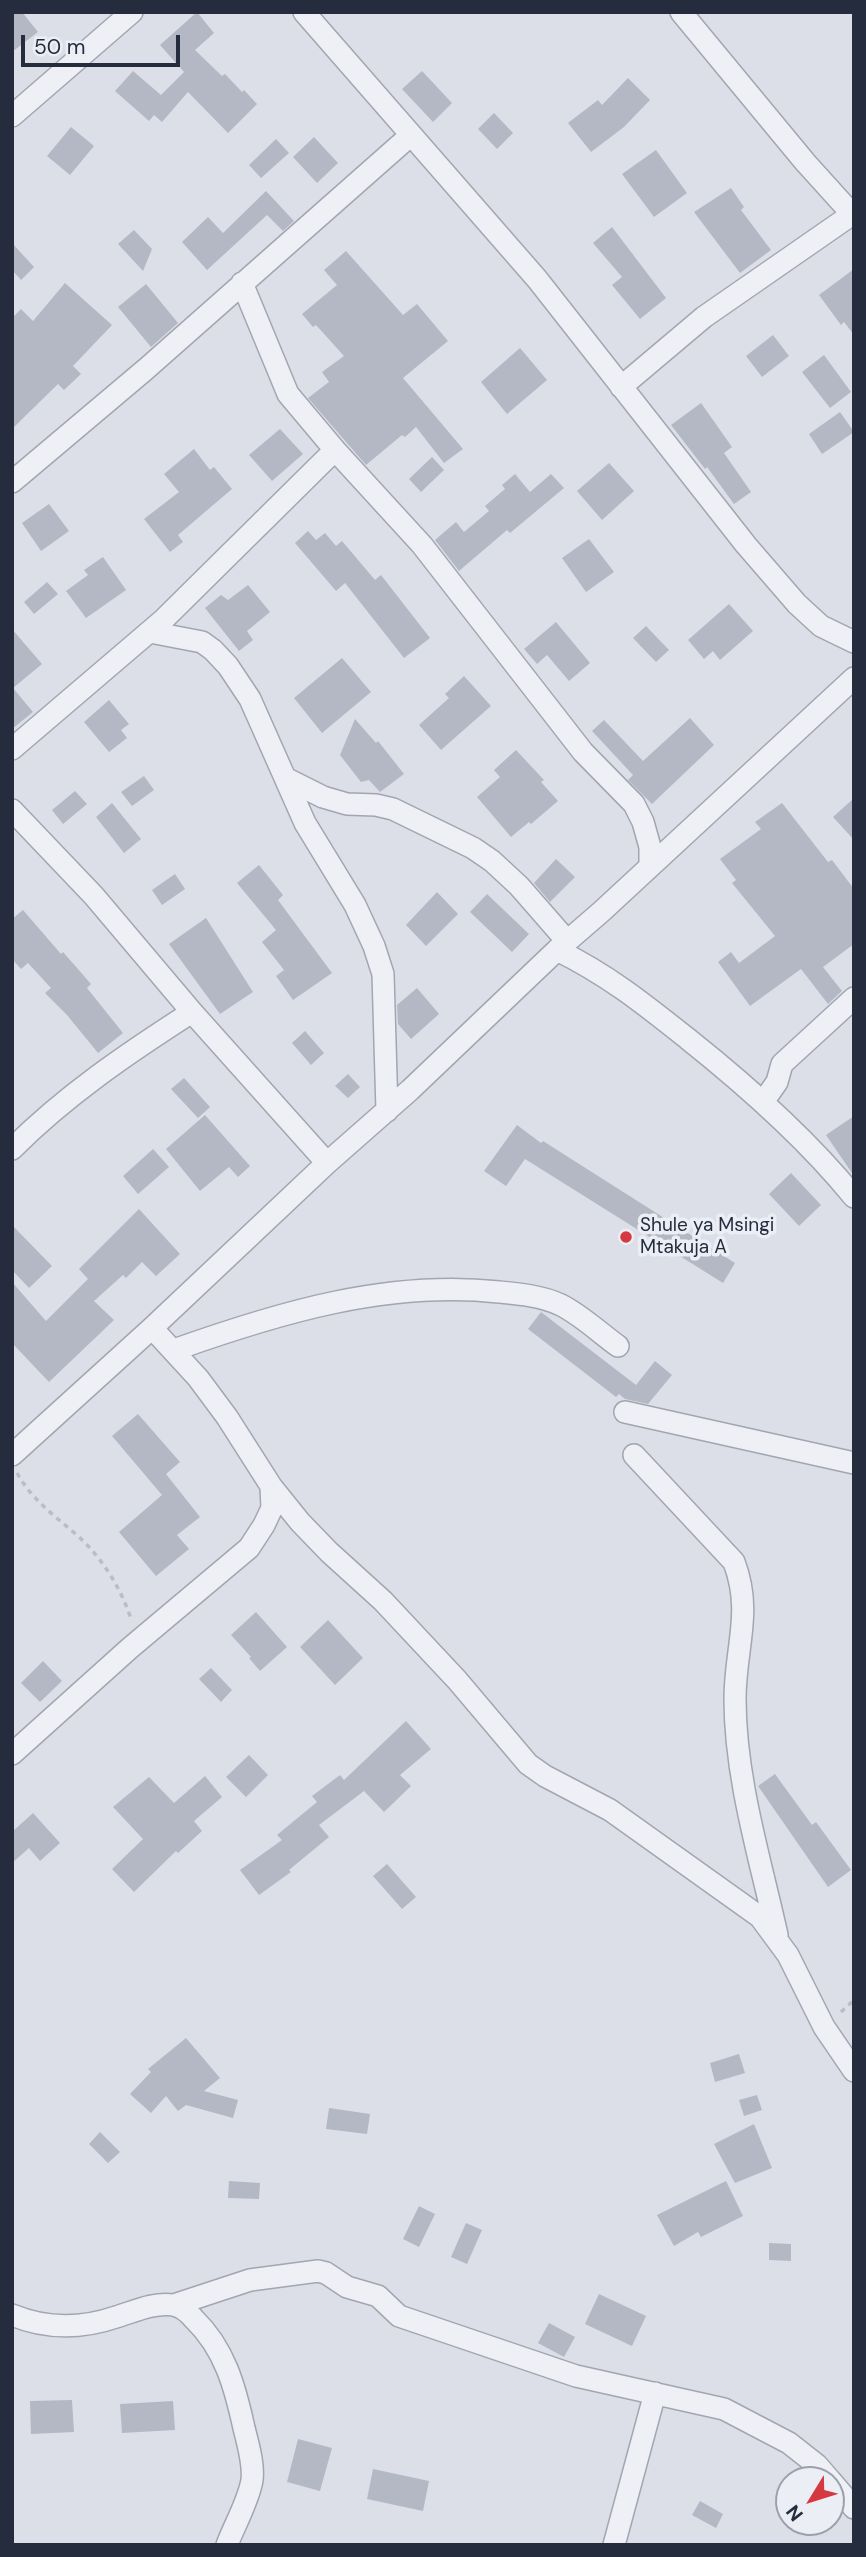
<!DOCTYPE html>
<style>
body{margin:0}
#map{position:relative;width:866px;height:2557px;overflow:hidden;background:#dcdfe7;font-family:"DM Sans",sans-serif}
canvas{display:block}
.frame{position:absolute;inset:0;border:14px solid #252c3e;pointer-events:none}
.north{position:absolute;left:775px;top:2466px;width:70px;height:70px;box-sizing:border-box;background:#ebeef5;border:2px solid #9ca0ac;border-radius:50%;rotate:232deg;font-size:19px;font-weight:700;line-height:28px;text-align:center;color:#252c3e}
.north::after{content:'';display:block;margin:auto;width:24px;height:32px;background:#d53840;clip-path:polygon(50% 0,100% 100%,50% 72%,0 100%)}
.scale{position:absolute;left:21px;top:35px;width:159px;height:32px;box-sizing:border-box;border:4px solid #252c3e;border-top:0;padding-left:9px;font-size:21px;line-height:24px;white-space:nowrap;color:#252c3e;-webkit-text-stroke:5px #ebeef5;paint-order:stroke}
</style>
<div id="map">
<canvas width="866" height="2557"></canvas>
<div class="frame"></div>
<div class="north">N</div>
<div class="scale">50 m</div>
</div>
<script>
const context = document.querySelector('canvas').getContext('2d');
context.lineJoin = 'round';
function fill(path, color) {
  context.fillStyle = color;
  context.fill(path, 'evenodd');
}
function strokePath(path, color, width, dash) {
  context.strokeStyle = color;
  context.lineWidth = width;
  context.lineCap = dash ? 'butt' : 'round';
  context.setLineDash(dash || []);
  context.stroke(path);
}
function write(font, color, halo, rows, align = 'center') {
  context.font = font + ' "DM Sans",sans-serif';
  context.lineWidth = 7;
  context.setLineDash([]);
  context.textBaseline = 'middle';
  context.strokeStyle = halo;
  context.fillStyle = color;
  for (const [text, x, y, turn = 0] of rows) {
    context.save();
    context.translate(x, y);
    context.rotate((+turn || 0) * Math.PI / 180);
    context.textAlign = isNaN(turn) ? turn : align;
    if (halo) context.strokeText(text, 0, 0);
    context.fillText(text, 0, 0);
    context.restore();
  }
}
fill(new Path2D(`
 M12 12H22L38 32 12 52Z
 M197 12 214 33 195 50 222 76 225 74 242 92 244 90 257 104 228 133 188 92 162 122 154 115 149 121 115 91 133 71 161 95 184 72 160 45Z
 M422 71 452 103 433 122 402 89Z
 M628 78 650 100 624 127 591 152 568 123 598 100 602 105Z
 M494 113 513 133 497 149 478 129Z
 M71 127 94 146 70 175 47 156Z
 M314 137 338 163 317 183 293 157Z
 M276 139 289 153 261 178 249 165Z
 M656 150 687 193 654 217 622 174Z
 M731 188 744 207 741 210 771 250 740 273 694 212Z
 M266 191 294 221 283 231 267 215 207 270 182 242 208 217 223 233Z
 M612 227 666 298 640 319 612 285 622 277 593 243Z
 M134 230 152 249 143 271 118 244Z
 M12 243 34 267 21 280 12 270Z
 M346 251 403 315 417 304 448 341 403 378 463 449 444 463 416 427 405 437 402 435 366 465 308 398 329 382 322 372 344 356 316 325 313 327 302 314 337 285 324 270Z
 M854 269V335L844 322 841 325 819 295Z
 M65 283 112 325 73 366 81 374 64 390 58 384 12 429V318L21 309 33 321Z
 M146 284 178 323 151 347 118 307Z
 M773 335 789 356 762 377 746 356Z
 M520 348 547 380 507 414 481 382Z
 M824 355 851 392 830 408 802 372Z
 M701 403 732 447 724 453 751 492 734 504 707 467 705 469 671 425Z
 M840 412 854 432 822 454 809 434Z
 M280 429 303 454 272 481 249 455Z
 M194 449 210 470 214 467 232 489 178 535 183 542 170 552 144 519 179 492 164 474Z
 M432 457 444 470 421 492 409 479Z
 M609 463 634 491 602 520 577 491Z
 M515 474 530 492 551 474 564 488 510 533 507 530 459 571 435 540 456 522 464 532 489 511 485 506 505 489 502 485Z
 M49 504 69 531 41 551 22 523Z
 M308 531 316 540 325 533 336 546 342 541 375 580 381 575 430 638 404 658 345 583 336 591 295 543Z
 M589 539 614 572 586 592 562 558Z
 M103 557 126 590 86 618 66 591 88 575 84 570Z
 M47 582 58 594 34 614 24 602Z
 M248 585 270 612 247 631 253 640 239 651 205 608 221 595 228 600Z
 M729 604 753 631 720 660 713 651 704 659 688 640Z
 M556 622 590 663 569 681 547 655 537 664 524 649Z
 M646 626 669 650 656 662 633 638Z
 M12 629 42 664 13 688 33 712 12 729Z
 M342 658 371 692 322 733 294 698Z
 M464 676 491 706 441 750 419 725 449 698 445 694Z
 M109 700 129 724 121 730 127 738 109 752 84 722Z
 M690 718 714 745 652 804 628 780 633 775 592 731 604 720 643 761Z
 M355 719 376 743 378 741 404 774 380 792 369 780 361 782 340 755Z
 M516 750 544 780 541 782 558 801 531 824 529 822 511 837 477 797 500 777 494 770Z
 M144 776 154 790 132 806 121 792Z
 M75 791 87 804 63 824 52 810Z
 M854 798V840L833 817Z
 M112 803 141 839 124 853 96 817Z
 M782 803 828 862 832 860 854 889V944L823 967 842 991 828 1004 801 969 750 1006 718 962 731 952 739 963 775 936 732 883 736 880 720 859 761 829 755 822Z
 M556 859 575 877 550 902 534 883Z
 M259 865 283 895 278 900 332 973 293 1000 276 976 284 970 262 942 276 930 237 883Z
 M175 874 185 889 162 905 152 890Z
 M437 892 458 914 426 946 406 925Z
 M487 894 529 934 512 952 470 912Z
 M23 910 61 954 63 952 91 984 87 988 123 1033 98 1053 67 1015 45 993 51 988 28 963 21 969 12 959V919Z
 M206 918 253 992 220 1014 169 944Z
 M417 988 439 1014 411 1039 398 1024 397 1005Z
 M305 1031 324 1053 311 1065 292 1043Z
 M348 1074 360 1087 348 1098 335 1086Z
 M184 1078 210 1107 198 1118 171 1089Z
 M205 1115 250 1166 238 1177 229 1167 200 1191 166 1149Z
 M854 1116V1176L826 1135Z
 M517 1125 541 1143 543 1141 735 1263 723 1283 525 1159 506 1186 484 1171Z
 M153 1149 169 1167 138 1194 123 1176Z
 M791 1173 821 1205 799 1226 769 1194Z
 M139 1209 180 1254 156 1276 142 1262 126 1278 123 1275 94 1301 114 1320 49 1382 12 1343V1282L46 1321 88 1279 79 1269Z
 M12 1225 52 1266 29 1288 12 1270Z
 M541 1312 636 1385 655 1361 672 1375 648 1404 625 1399 619 1394 616 1397 528 1329Z
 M138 1414 180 1462 166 1474 200 1517 177 1535 189 1549 156 1576 119 1532 162 1495 112 1436Z
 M256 1612 287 1647 260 1671 249 1658 251 1657 231 1635Z
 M328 1620 363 1658 335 1685 300 1647Z
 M43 1661 62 1681 40 1702 21 1683Z
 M211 1668 232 1690 221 1702 199 1679Z
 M406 1721 431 1749 400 1775 411 1786 384 1812 364 1791 319 1825 329 1837 289 1870 291 1872 259 1895 240 1870 282 1840 277 1835 317 1802 312 1796 340 1775 344 1780Z
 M249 1755 268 1775 246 1797 226 1777Z
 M775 1774 812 1825 816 1822 851 1870 828 1887 758 1786Z
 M205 1776 222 1797 194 1821 202 1831 178 1853 176 1851 134 1892 112 1869 143 1839 113 1807 149 1777 174 1803Z
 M33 1813 60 1843 40 1861 29 1848 12 1863V1832Z
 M387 1864 416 1897 402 1909 373 1876Z
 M186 2038 220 2078 204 2091 238 2100 233 2118 186 2105 178 2111 166 2096 151 2113 130 2094 151 2072 148 2069Z
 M739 2054 745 2073 715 2082 710 2063Z
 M757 2095 762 2110 744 2116 739 2100Z
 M329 2108 370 2114 367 2134 326 2129Z
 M754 2124 772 2168 735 2183 714 2144Z
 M100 2132 120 2152 108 2163 89 2144Z
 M229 2181 260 2183 259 2199 228 2198Z
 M726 2181 743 2216 701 2237 698 2232 674 2246 657 2215Z
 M419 2206 435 2214 419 2247 403 2239Z
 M466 2223 482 2230 467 2264 451 2257Z
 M769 2243 791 2244V2261L769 2260Z
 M599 2294 646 2316 632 2346 585 2324Z
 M549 2323 575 2337 564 2357 538 2343Z
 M72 2400 74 2432 31 2434 30 2401Z
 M173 2401 175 2430 122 2433 120 2404Z
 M298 2439 332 2448 320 2491 287 2482Z
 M373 2469 429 2481 423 2511 367 2499Z
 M700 2501 723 2514 716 2528 692 2515Z`), '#b3b8c4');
const minor = new Path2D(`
 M304 12 537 279 746 545 797 604 821 626 854 642
 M681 12 805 162 852 214
 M12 116 132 12
 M242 283 288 394 335 450 422 545 583 752 634 804 643 822 650 847V865
 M621 387 704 317 854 213
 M12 482 146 369 411 135
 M150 632 202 642 213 650 228 666 250 699 305 823 355 905 374 946 383 974 387 1111
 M12 749 163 620 335 450
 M285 778 323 797 347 804 376 805 393 809 473 848 492 861 519 886 567 941
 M12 810 94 896 192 1012 327 1163
 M557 950C608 975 644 1004 688 1039 747 1086 806 1138 854 1197
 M763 1102 777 1082 782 1064 854 998
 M12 1149C66 1095 128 1053 192 1012
 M152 1328 198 1378 227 1417 271 1486 300 1522 329 1552 383 1601 457 1680 528 1764 545 1776 610 1810 760 1917 788 1955 824 2027 854 2071
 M174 1350C278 1313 387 1280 499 1292 520 1294 542 1296 561 1305 581 1315 600 1333 618 1346
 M625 1412 854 1463
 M12 1455 152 1328 327 1163 410 1090 557 950 601 912 854 678
 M634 1455 734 1562C753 1612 735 1648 735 1699 735 1778 760 1858 777 1935
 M12 1754 130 1648 249 1548 264 1525 272 1508 271 1486
 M174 2305 250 2280 318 2271 326 2273 347 2287 378 2296 399 2316 576 2376 724 2409 789 2443 817 2465 830 2480
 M12 2315C46 2329 81 2329 116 2317 133 2312 154 2302 173 2305 181 2306 189 2313 194 2319 225 2349 235 2387 244 2428 248 2444 254 2464 252 2480 249 2500 234 2526 227 2545
 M831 2481 854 2508
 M614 2545 655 2393`);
strokePath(minor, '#a1a6b1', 24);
strokePath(new Path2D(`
 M17 1473C32 1500 55 1516 78 1536 102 1558 121 1588 131 1619
 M841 2012 854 2000`), '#babdc5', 3.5, [5, 5]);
strokePath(minor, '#eff0f5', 21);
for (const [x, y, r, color] of [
 [626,1237,7,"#d53840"]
]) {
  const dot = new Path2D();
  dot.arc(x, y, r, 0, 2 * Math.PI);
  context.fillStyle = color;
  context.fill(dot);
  strokePath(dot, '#ebeef5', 2.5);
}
write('19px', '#252c3e', '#ebeef5', [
 ["Shule ya Msingi",640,1226],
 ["Mtakuja A",640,1248]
], 'left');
</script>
